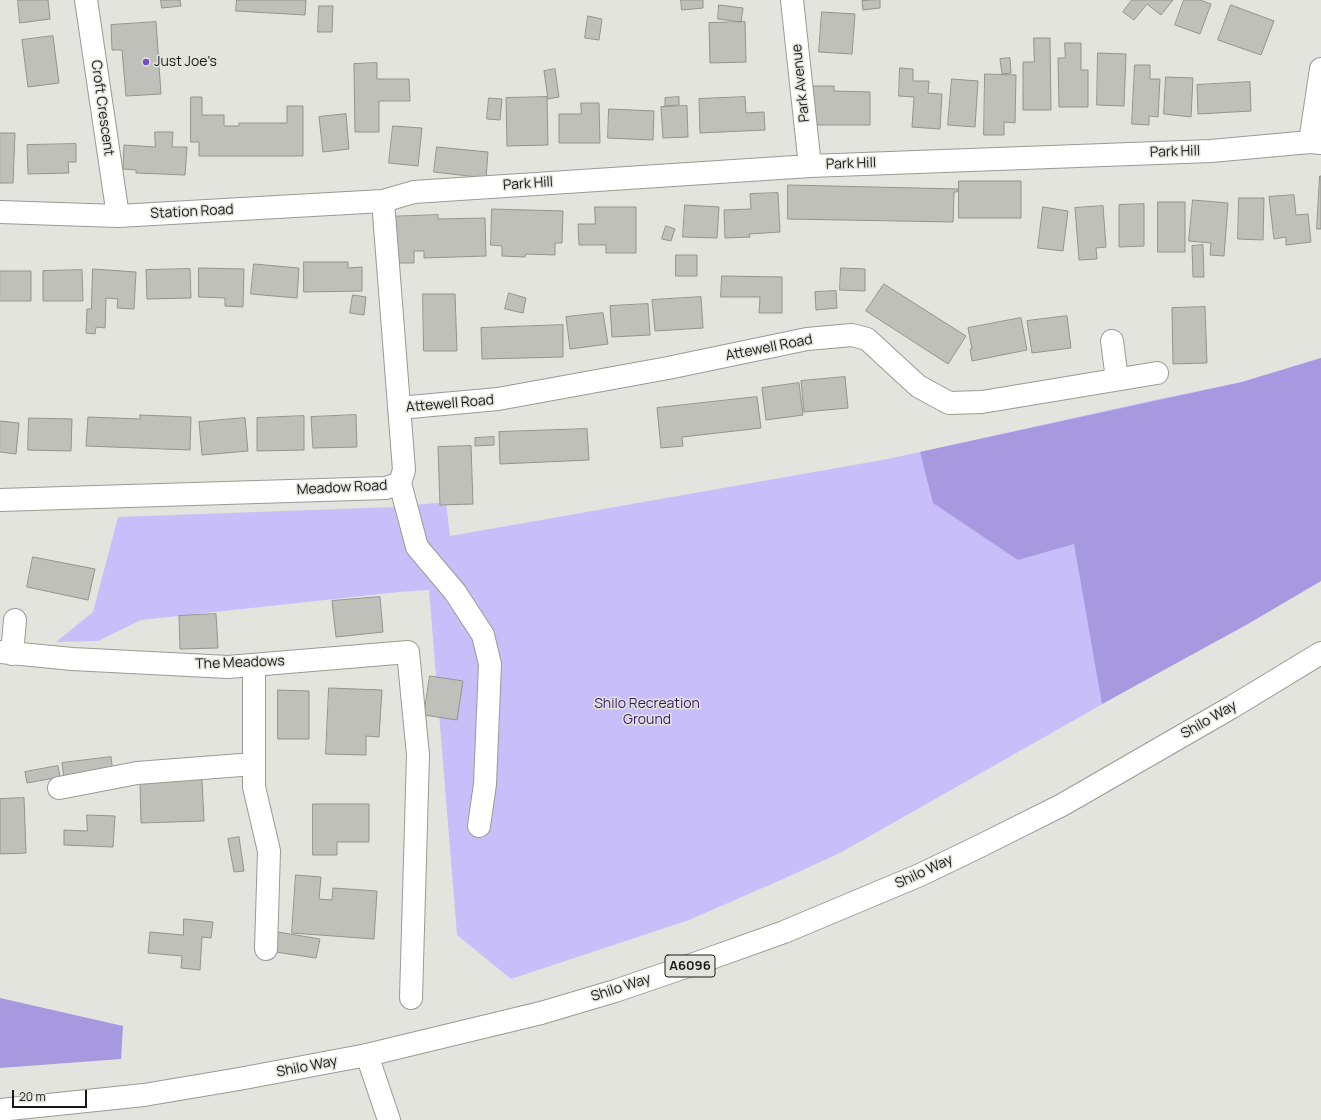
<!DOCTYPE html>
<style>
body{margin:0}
#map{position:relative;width:1321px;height:1120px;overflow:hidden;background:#e4e4de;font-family:Manrope,sans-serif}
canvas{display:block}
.scale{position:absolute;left:12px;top:1090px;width:75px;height:18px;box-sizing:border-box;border:2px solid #181916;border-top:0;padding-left:5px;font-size:12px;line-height:14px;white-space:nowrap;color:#181916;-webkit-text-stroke:3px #e4e4de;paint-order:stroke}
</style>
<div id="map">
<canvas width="1321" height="1120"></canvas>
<div class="scale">20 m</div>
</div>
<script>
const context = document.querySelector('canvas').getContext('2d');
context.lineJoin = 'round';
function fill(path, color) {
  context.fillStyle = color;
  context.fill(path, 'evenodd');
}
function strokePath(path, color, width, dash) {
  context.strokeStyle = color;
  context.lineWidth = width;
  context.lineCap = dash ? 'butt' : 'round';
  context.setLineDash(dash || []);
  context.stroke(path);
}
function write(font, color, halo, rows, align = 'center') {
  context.font = font + ' Manrope,sans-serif';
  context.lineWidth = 3;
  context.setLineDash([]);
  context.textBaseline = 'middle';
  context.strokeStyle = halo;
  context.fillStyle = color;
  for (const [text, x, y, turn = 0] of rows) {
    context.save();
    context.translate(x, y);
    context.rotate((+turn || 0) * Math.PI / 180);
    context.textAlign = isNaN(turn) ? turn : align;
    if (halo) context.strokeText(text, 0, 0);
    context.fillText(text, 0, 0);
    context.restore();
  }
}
fill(new Path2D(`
 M1321 358V581L1246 625 1145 680 840 853 783 879 689 920 511 979 457 935 429 590 399 592 141 620 98 641 56 642 93 612 118 517 394 507 446 502 450 536 888 459 1159 399 1242 382Z`), '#c8bffa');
fill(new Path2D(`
 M1321 358V581L1246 625 1102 704 1074 544 1018 560 933 503 920 452 1242 382Z
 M0 998 123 1026 121 1059 0 1068Z`), '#a699e0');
const building = new Path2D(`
 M18 0H48L50 19 20 23Z
 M161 0H180L181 6 162 8Z
 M237 0H306L305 15 236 11Z
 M681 0H703V8L682 10Z
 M880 0V8L863 10 862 1Z
 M1132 0H1173L1161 15 1147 4 1134 20 1123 12Z
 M1184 0H1200L1211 4 1200 34 1175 25Z
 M719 5 743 8 741 22 718 19Z
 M1231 5 1274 21 1261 55 1218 40Z
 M319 6H333L332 32H318Z
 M822 12 855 14 852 54 819 52Z
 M588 16 602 19 599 40 585 38Z
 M156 22 161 94 126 96 122 50H112L111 25Z
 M745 22 746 62 710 63 709 23Z
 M53 36 59 83 28 87 22 40Z
 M1034 38H1050L1051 110H1023V62H1034Z
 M1065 43H1081V70H1088V107H1059L1058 58H1065Z
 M1098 53 1126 54 1124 106 1097 105Z
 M1010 58 1011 73 1002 74 1000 59Z
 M377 63V79H409L410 101H379V132H355L354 64Z
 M1135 65H1150V79H1160L1158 117 1149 116V125L1132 124Z
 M900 68 913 69V81H929L928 93 942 94 940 129 912 127 914 97 899 96Z
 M555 69 559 97 548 99 544 71Z
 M985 74 1016 75 1015 123 1004 122V135H984Z
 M1166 77 1193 78 1191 117 1164 114Z
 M952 79 978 81 975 127 948 125Z
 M1250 82 1251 111 1198 114 1197 85Z
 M813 86H834V91L870 92V125H812Z
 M191 97H202V115H224V126H239V123H287V106H303V156H199V142H191Z
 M547 97 548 145 507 146 506 98Z
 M679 97V105L665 106V98Z
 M745 97 746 113 764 112 765 130 700 133 699 99Z
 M489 98 502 99 500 120 487 119Z
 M581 103H599L600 143H559V114H581Z
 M687 106 688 137 663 138 661 107Z
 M609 109 654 111 653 140 608 138Z
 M346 114 349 149 323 152 319 117Z
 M393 126 422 128 418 166 389 163Z
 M155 132H173L172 147H187L185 175 136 173V170L123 169 124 145 155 147Z
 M0 133H15L13 183H0Z
 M76 144V162H68L69 173 28 174 27 145Z
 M437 147 488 152 486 178 434 172Z
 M1320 176H1321V229H1317Z
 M959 181H1021V218H959Z
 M788 185 958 189 957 192H954L953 222 788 219Z
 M778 193 780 232 749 234 750 237 725 238 724 210 751 209 750 194Z
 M1294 195 1296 215 1308 214 1311 242 1286 245V237L1274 239 1269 197Z
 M1239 198H1264L1263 240 1238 239Z
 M1193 200 1228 203 1224 256 1210 255 1211 243 1189 241Z
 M1158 202H1185V252H1158Z
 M1144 204V246L1119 247V205Z
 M685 205 719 207 717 238 683 237Z
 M1103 206 1106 247 1096 248 1097 259 1079 260 1075 208Z
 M595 207H636V253H606V245H579L578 224H595Z
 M1043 207 1068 211 1063 251 1038 248Z
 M492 209 563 211 562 243H555V255L526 254 525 257 502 256V246L491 245Z
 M438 215V219L485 218 486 256 424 258V251H414V263H397L385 217Z
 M666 226 675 229 671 241 662 239Z
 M1203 245 1204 277H1193L1192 246Z
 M676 255H697V276H676Z
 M304 262H348V268L362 267V291L304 292Z
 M254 264 299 268 297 298 251 294Z
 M199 268 244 269 243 307 225 306V298L199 297Z
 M841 268 865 269V291L840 290Z
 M93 269 136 272 134 309 117 308 118 299 106 298 105 328 96 327 95 334 86 333 87 309H91Z
 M190 269 191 298 147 299 146 270Z
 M82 270 83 301H43V271Z
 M0 271H31V301H0Z
 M722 276 782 277V313H759L760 297H721Z
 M884 284 966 336 948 364 866 311Z
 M836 291 837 308 816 310 815 292Z
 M509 293 526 298 523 313 505 309Z
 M423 294H455L457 351H424Z
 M353 295 366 297 364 315 350 313Z
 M701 297 703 328 655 331 652 300Z
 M648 304 650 335 612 337 610 306Z
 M1205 307 1207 363 1173 364 1172 308Z
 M603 313 608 344 570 349 566 317Z
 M1067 316 1071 348 1032 353 1027 321Z
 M1021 318 1027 350 972 361 970 349H972L968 328Z
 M563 325V357L482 359 481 328Z
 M845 377 848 408 804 412 801 381Z
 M799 383 803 415 766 420 762 388Z
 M757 397 761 428 682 437 683 446 661 448 657 408Z
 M140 415 191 417 190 450 86 446 88 417 140 419Z
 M356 415 357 447 313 448 311 417Z
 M304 416V450L257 451V418Z
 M29 418 72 419 71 451 28 450Z
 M245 418 248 451 202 455 199 422Z
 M0 421 19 423 16 454 0 452Z
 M587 429 589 460 500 464 499 432Z
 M494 437V445L475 446V438Z
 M471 446 473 504 440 505 438 447Z
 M33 557 95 569 88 600 27 587Z
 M380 597 383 632 336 637 332 601Z
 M216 614 218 648 180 649 179 616Z
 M430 676 463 681 457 720 424 715Z
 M329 688 382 690 379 737 366 736V755L326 754Z
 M278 690 309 691V739H278Z
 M111 757 113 772 64 778 62 763Z
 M58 766 60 777 27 783 25 772Z
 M202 780 204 821 141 823 140 782Z
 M24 798 26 853 0 854V799Z
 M313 804H369V842H337V855H313Z
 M87 815 115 816 113 847 64 845V830L87 831Z
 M239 837 244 871 234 872 228 839Z
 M296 875 321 877 319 899 332 900 333 888 377 891 374 939 292 933Z
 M184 919 213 922 211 938 202 937 200 970 181 968 182 956 148 953 150 932 183 935Z
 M266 930 320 939 316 958 262 950Z`);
fill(building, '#c0c0ba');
strokePath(building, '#94948f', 1);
const minor = new Path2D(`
 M86 0 118 216
 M792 0 810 166
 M1310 142 1321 69
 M0 212 118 216 383 201 414 192 810 166 1211 151 1310 142 1321 143
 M1112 341 1117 379
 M399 408 498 399 668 368 807 339 852 335 867 339 918 386 949 403 982 402 1157 373
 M400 483 417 547 455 592 483 635 490 664 485 784 479 826
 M0 500 386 488 400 483 404 470 383 201
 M0 652 72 659 228 667 408 652 418 755 411 998
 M12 654 15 620
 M254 665V787L269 851 266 949
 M59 788 137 773 254 764
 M367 1055 389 1120`);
const major = new Path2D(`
 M0 1110 144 1095 239 1079 367 1055 541 1013 615 991 700 962 784 932 920 875 978 847 1062 805 1232 707 1321 653`);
strokePath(minor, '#9a9a95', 24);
strokePath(major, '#9a9a95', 24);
strokePath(minor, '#fff', 22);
strokePath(major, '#fff', 22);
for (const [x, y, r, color] of [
 [146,62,4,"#714fc8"]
]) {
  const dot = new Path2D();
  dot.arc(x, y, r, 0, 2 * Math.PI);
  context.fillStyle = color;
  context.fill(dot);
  strokePath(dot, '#e4e4de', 1.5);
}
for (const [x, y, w] of [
 [690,966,50]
]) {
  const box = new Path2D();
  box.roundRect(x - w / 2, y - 11, w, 22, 3);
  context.fillStyle = '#e4e4de';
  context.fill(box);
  strokePath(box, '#181916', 1);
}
write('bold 13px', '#181916', null, [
 ["A6096",690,966]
]);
write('14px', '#181916', '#e4e4de', [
 ["Just Joe's",154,62]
], 'left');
write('14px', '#181916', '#e4e4de', [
 ["Park Avenue",801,83,-96],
 ["Croft Crescent",102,108,82],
 ["Park Hill",1175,152,-2],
 ["Park Hill",851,164,-2],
 ["Park Hill",528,184,-4],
 ["Station Road",192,212,-3],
 ["Attewell Road",769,348,-11],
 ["Attewell Road",450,404,-5],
 ["Meadow Road",342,488,-3],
 ["The Meadows",240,663,-2],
 ["Shilo Way",1209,720,-30],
 ["Shilo Way",924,872,-25],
 ["Shilo Way",621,988,-18],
 ["Shilo Way",307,1067,-11]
]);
write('14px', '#331769', '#e4e4de', [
 ["Shilo Recreation",647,704],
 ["Ground",647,720]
]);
</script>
